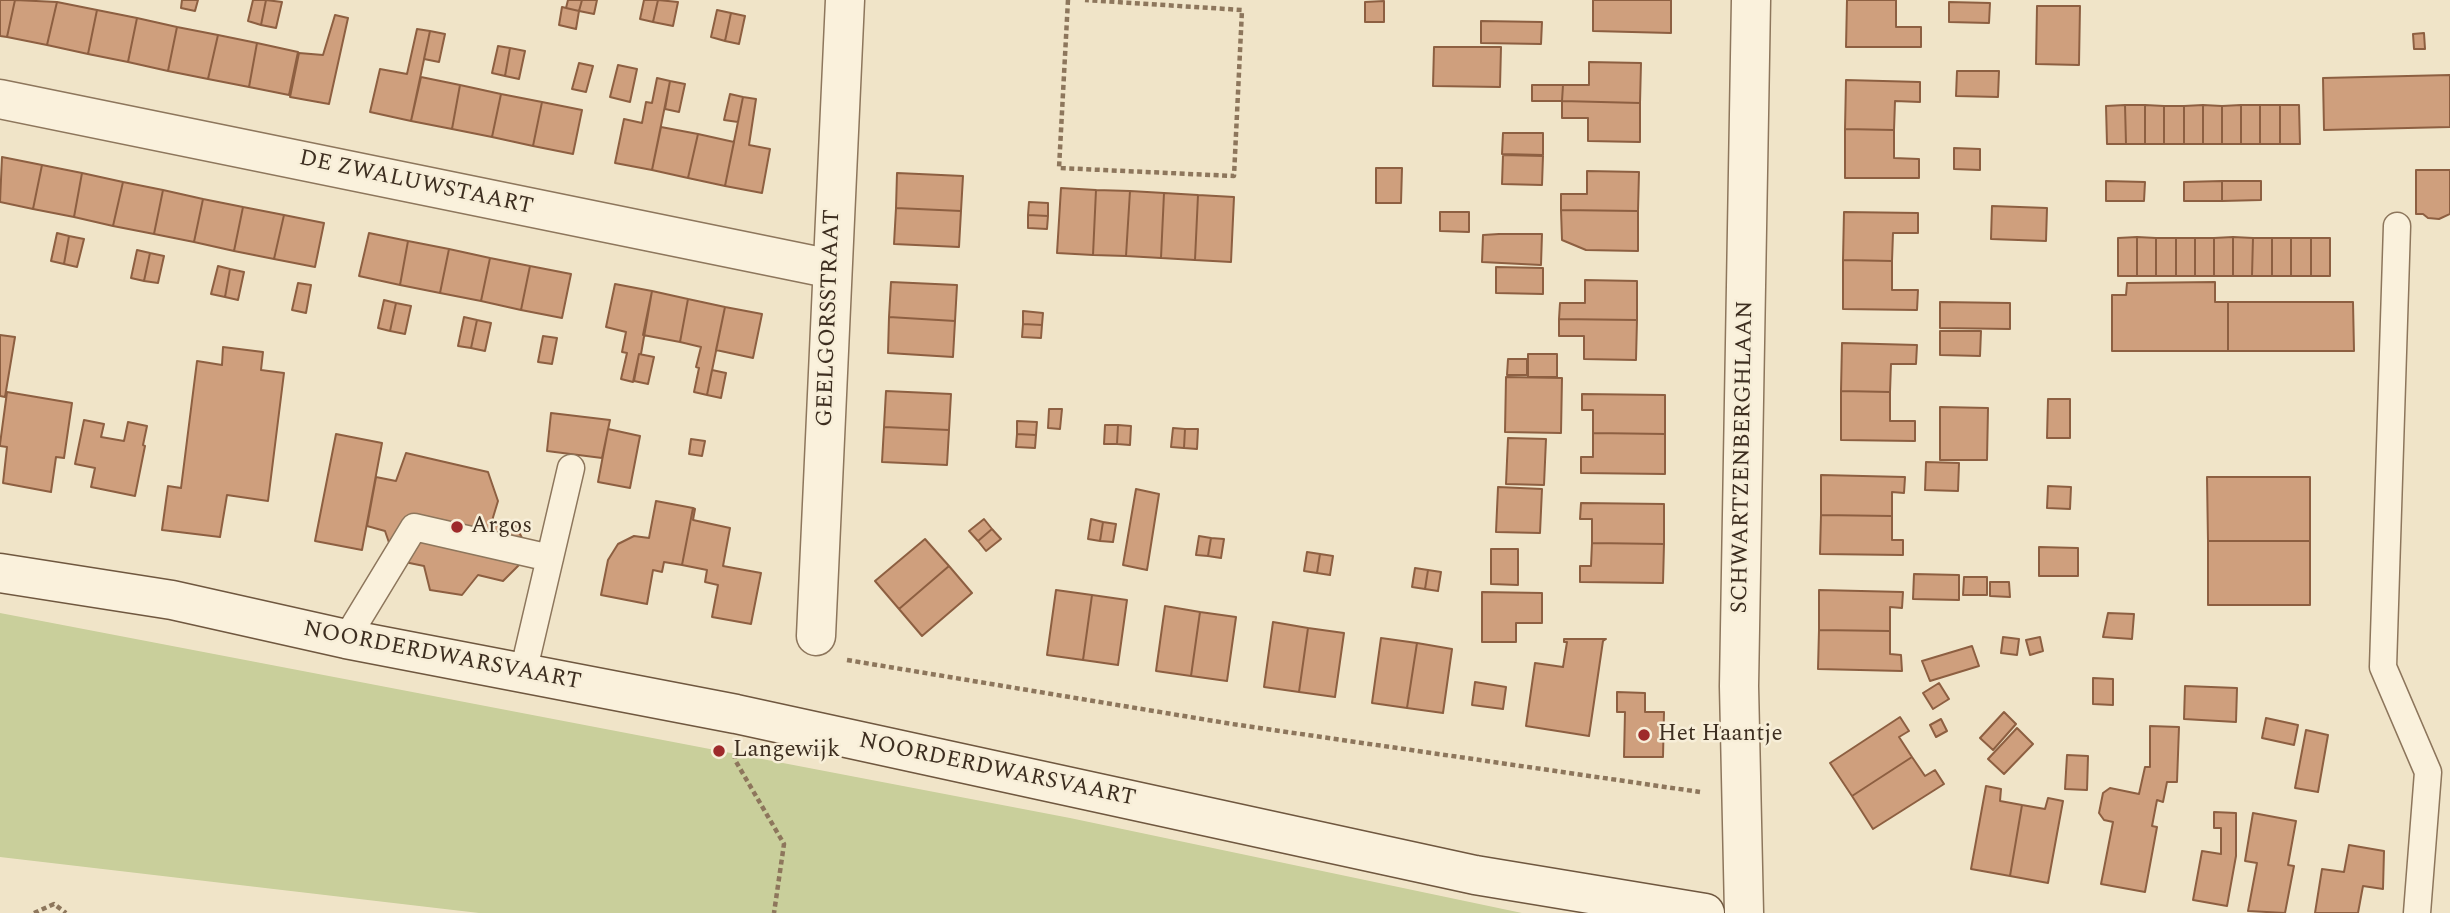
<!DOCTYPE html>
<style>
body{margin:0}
canvas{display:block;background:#f0e4c8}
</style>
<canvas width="2450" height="913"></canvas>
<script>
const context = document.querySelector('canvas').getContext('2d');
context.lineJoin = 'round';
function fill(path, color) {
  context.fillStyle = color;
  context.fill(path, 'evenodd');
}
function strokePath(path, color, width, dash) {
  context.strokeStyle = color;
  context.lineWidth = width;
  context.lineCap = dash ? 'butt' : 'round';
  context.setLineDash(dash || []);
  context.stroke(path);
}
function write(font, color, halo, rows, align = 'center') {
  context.font = font + ' Spectral,serif';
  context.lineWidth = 5;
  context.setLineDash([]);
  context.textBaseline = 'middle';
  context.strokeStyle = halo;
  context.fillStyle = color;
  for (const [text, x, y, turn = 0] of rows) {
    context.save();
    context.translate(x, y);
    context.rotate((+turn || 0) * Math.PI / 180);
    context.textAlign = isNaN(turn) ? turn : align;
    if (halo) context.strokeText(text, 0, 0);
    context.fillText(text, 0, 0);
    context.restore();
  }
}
fill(new Path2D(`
 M0 613 1070 818 1522 913H479L0 857Z`), '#c9cf9b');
const building = new Path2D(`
 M0 0H15L7 37 0 36Z
 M15 0 57 2 47 45 7 37Z
 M182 0H198L195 11 181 8Z
 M253 0H266L261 25 248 21Z
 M266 0 282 2 276 28 261 25Z
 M568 0H582L579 11 566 8Z
 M582 0H597L594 14 579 11Z
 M644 0H658L653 22 640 19Z
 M658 0 678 2 673 26 653 22Z
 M1593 0H1671V33L1593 31Z
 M1847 0H1896V27H1921V47H1846Z
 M1384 1V22H1365V2Z
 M57 2 97 10 88 54 47 45Z
 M1949 2 1990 3 1989 23 1949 22Z
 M2037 6H2080L2079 65 2036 64Z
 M562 7 579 11 576 29 559 25Z
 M97 10 137 18 128 62 88 54Z
 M717 10 731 13 725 41 711 37Z
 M731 13 745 16 739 44 725 41Z
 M335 15 348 18 329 104 290 97 299 53 323 55Z
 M137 18 177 27 168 71 128 62Z
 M1481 21 1542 22 1541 44 1481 43Z
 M177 27 218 35 208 79 168 71Z
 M417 29 430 31 411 121 370 112 380 69 407 74Z
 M430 31 445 34 439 62 424 59Z
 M2424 33 2425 49H2414L2413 34Z
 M218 35 257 43 249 87 208 79Z
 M257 43 298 52 289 95 249 87Z
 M498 46 510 48 505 76 492 73Z
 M1434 47H1501L1500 87 1433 86Z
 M510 48 525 51 519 79 505 76Z
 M1589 62 1641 63 1640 103 1562 101 1563 85H1589Z
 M579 63 593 66 586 92 572 89Z
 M618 65 637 69 630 102 610 97Z
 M1957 71H1999L1998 97 1956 96Z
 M2450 75V127L2324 130 2323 78Z
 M421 77 460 85 452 129 411 121Z
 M657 78 670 81 652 170 615 163 624 119 642 123 646 102 652 103Z
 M1846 80 1920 82V102L1895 101 1894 130 1845 129Z
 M670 81 685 84 679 112 665 109Z
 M460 85 501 94 492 137 452 129Z
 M1532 85H1563L1562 101H1532Z
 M501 94 542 102 533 146 492 137Z
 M730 94 743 97 738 122 724 120Z
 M743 97 756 99 749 145 770 149 762 193 725 186Z
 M1562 101 1640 103V142L1588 141V118H1562Z
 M542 102 582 110 573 154 533 146Z
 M2125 105H2145V144H2126Z
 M2125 105 2126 144H2107L2106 106Z
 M2145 105 2164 106V144H2145Z
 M2203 105 2222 106V144H2203Z
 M2203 105V144H2184V106Z
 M2241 105H2260V144H2241Z
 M2241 105V144H2222V106Z
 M2260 105H2280V144H2260Z
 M2280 105H2299L2300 144H2280Z
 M2164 106H2184V144H2164Z
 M661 127 698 134 688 178 652 170Z
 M1845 129 1894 130V158L1919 159V178H1845Z
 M1503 133H1543V155L1502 154Z
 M698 134 734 142 725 186 688 178Z
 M1954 148 1980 149V170L1954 169Z
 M1503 155 1543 156 1542 185 1502 184Z
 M2 157 42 165 33 209 0 202Z
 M42 165 82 173 74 217 33 209Z
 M1376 168H1402L1401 203H1376Z
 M2416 170H2450V214L2439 219 2428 218 2423 214H2416Z
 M1587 171 1639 172 1638 211 1561 210V194H1587Z
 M82 173 123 182 113 226 74 217Z
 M897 173 963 176 961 211 896 208Z
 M2106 181 2145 182 2144 201H2106Z
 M2222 181H2261V200L2222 201Z
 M2222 181V201H2184V182Z
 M123 182 163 190 154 234 113 226Z
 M1061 188 1096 190 1093 255 1057 253Z
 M163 190 203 199 194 242 154 234Z
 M1096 190 1130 191 1126 256 1093 255Z
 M1130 191 1164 193 1161 258 1126 256Z
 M1164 193 1198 195 1195 260 1161 258Z
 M1198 195 1234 197 1231 262 1195 260Z
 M203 199 243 207 234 251 194 242Z
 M1029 202 1048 203V216L1028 215Z
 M1992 206 2047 208 2046 241 1991 239Z
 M243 207 284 215 274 259 234 251Z
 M896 208 961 211 959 247 894 244Z
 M1561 210 1638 211V251L1586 250 1562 240Z
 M1440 212H1469V232L1440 231Z
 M1844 212 1918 213V233H1893L1892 261 1843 260Z
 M284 215 324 223 315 267 274 259Z
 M1028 215 1048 216 1047 229 1028 228Z
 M57 233 69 236 64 264 51 261Z
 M369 233 408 241 400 285 359 276Z
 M1499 234H1542L1541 265 1482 262 1483 235Z
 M69 236 84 239 77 267 64 264Z
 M2137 237V276H2118V238Z
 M2137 237 2156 238V276H2137Z
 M2233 237 2253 238 2252 276H2233Z
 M2233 237V276H2214V238Z
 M2156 238H2176V276H2156Z
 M2176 238H2195V276H2176Z
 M2195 238H2214V276H2195Z
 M2253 238H2272V276H2252Z
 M2272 238H2291V276H2272Z
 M2291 238H2311V276H2291Z
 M2311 238H2330V276H2311Z
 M408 241 449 249 440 293 400 285Z
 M449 249 490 258 481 301 440 293Z
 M137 250 150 253 144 281 131 278Z
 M150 253 164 256 158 283 144 281Z
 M490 258 530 266 521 310 481 301Z
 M1843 260 1892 261V290H1918L1917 310 1843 309Z
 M218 266 230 269 225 297 211 294Z
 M530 266 571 274 562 318 521 310Z
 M1496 267 1543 268V294L1496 293Z
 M230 269 244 272 238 300 225 297Z
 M1585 280 1637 281V320L1559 319 1560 303H1585Z
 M891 282 957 285 955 321 889 317Z
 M2215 282V302H2228V351H2112V295H2126L2127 283Z
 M298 283 311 285 306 313 292 310Z
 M615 284 652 291 641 354H639L633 382 621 379 627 353 622 352 626 332 606 327Z
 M652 291 688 299 680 342 643 335Z
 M688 299 725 307 707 395 694 392 699 368 696 367 701 347 680 342Z
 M384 300 396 303 390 331 378 328Z
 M1940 302 2010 303V329L1940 328Z
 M2228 302H2353L2354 351H2228Z
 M396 303 411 306 405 334 390 331Z
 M725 307 762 314 753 358 716 350Z
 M1023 311 1043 313 1042 325 1023 324Z
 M464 317 477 320 471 348 458 346Z
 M889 317 955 321 953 357 888 353Z
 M1559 319 1637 320 1636 360 1584 359V336H1559Z
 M477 320 491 323 485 351 471 348Z
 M1023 324 1042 325 1041 338 1022 337Z
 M1940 331H1981L1980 356 1940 355Z
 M0 335 15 337 5 397 0 396Z
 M543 336 557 338 552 364 538 362Z
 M1842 343 1917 345 1916 364H1891L1890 392 1841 391Z
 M223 347 263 352 261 370 284 373 268 501 227 495 220 537 162 530 168 486 181 488 197 361 222 365Z
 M639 354 654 357 648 384 634 381Z
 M1528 354H1557V377H1528Z
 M1508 359H1527V375H1507Z
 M712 370 726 373 721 398 707 395Z
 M1506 377 1562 378 1561 433 1505 432Z
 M886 391 951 394 949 430 884 427Z
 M1841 391 1890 392V421H1915V441L1841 440Z
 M7 392 72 403 64 458 56 457 51 492 3 483 7 447 0 446V444Z
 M1582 394 1665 395V434L1593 433V410H1582Z
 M2048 399H2070V438H2047Z
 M1940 407 1988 408 1987 460H1940Z
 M1049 409H1062L1060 429 1048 428Z
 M551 413 610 420 602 458 547 451Z
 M84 420 104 424 101 437 124 441 128 422 147 426 143 445 145 446 135 496 91 487 95 468 75 464Z
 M1017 421 1037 422 1036 435 1017 434Z
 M1105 425H1118L1117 444H1104Z
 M1118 425 1131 426 1130 445 1117 444Z
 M884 427 949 430 947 465 882 462Z
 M1173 428 1185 429 1184 448 1171 447Z
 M608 429 640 436 630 488 598 482Z
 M1185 429H1198L1197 449 1184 448Z
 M1593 433 1665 434V474L1581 473V457H1593Z
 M336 434 382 443 362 550 315 541Z
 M1017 434 1036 435 1035 448 1016 447Z
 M1508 438 1546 439 1544 485 1506 484Z
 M691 439 705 441 702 456 689 454Z
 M406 453 488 472 498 501 491 524 516 526 530 554 503 581 478 575 462 595 430 590 424 566 395 560 385 531 367 526 376 477 396 481Z
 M1926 462 1959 463 1958 491 1925 490Z
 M1821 475 1905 477 1904 493 1892 492V516L1821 515Z
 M2207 477H2310V541H2208Z
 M2048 486 2071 487 2070 509 2047 508Z
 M1498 487 1542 489 1540 533 1496 532Z
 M1136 489 1159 494 1147 570 1123 565Z
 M656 501 693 508 682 565 664 562 662 572 653 570 647 604 601 595 608 560 618 544 634 536 649 538Z
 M1581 503 1664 504V544L1592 543V519H1580Z
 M693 508 695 509 693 520 730 528 723 566 761 573 751 624 712 617 718 585 705 582 707 570 682 565Z
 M1821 515 1892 516V540H1903V555L1820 554Z
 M984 519 992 529 978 541 969 531Z
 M1091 519 1103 522 1100 541 1088 539Z
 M1103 522 1116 524 1113 542 1100 541Z
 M992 529 1001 539 986 551 978 541Z
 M1199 536 1211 538 1208 556 1196 555Z
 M1211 538 1224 539 1221 558 1208 556Z
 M925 539 949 566 899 609 875 581Z
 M2208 541H2310V605H2208Z
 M1592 543 1664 544 1663 583 1580 582V566H1591Z
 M2039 547 2078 548V576H2039Z
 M1491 549H1518V585L1491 584Z
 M1307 552 1320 554 1317 573 1304 571Z
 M1320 554 1333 556 1330 575 1317 573Z
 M949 566 972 593 922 636 899 609Z
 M1415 568 1428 570 1425 589 1412 587Z
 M1428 570 1441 572 1438 591 1425 589Z
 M1914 574 1959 575V600L1913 599Z
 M1964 577H1987V595H1963Z
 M1990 582H2009L2010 597 1990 596Z
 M1056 590 1092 595 1083 660 1047 655Z
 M1819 590 1903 592 1902 608 1890 607V631L1819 630Z
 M1482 592 1542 593V623H1516V642H1482Z
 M1092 595 1127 600 1118 665 1083 660Z
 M1165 606 1200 612 1191 676 1156 671Z
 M1200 612 1236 617 1227 681 1191 676Z
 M2108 613 2134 614 2132 639 2103 637Z
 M1273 622 1308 628 1299 692 1264 687Z
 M1308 628 1344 633 1335 697 1299 692Z
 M1819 630 1890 631V654L1901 655 1902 671 1818 669Z
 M2003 637 2019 639 2017 655 2001 653Z
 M2040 637 2043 651 2030 655 2026 640Z
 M1381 638 1417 643 1407 708 1372 703Z
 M1564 639H1606L1603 641 1589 736 1526 726 1535 663 1563 667 1567 642H1564Z
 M1417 643 1452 649 1443 713 1407 708Z
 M1972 646 1979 666 1930 681 1922 661Z
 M2093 678 2113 679V705L2093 704Z
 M1475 682 1506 687 1503 709 1472 705Z
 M1939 683 1949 699 1933 709 1923 693Z
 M2185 686 2237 688 2236 722 2184 719Z
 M1617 692 1645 693V712H1664L1663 757H1624L1625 712H1617Z
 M2004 712 2016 724 1993 750 1980 738Z
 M1900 717 1909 731 1899 737 1912 757 1852 796 1830 763Z
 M2266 718 2298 725 2294 745 2262 738Z
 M1941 719 1947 731 1936 737 1930 725Z
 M2150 726 2179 727 2177 782H2167L2163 802 2157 800 2152 826 2157 827 2145 892 2101 884 2113 822 2104 820 2099 813 2103 793 2110 788 2139 794 2145 767H2150Z
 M2017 728 2033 744 2004 774 1988 759Z
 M2306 730 2328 735 2318 792 2295 788Z
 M2067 755 2088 756 2087 790 2065 789Z
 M1912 757 1925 776 1935 770 1944 784 1873 829 1852 796Z
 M1986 786 2001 789 2000 801 2022 805 2010 876 1971 869Z
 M2048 798 2063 801 2048 883 2010 876 2022 805 2045 809Z
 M2214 812 2236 813V856L2227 906 2193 900 2202 851 2221 854V828H2214Z
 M2253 813 2296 821 2288 865 2294 866 2285 913 2248 911 2257 863 2245 861Z
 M2349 845 2384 851 2383 889 2363 886 2358 913H2315L2322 869 2344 872Z`);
fill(building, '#cf9f7d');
strokePath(building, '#8d5f41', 2);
const service = new Path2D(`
 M2397 226 2383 667 2428 772 2417 913
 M346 639 414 527 550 558
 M523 673 571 468`);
const minor = new Path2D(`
 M0 99 832 269
 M816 636 845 0
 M1744 913 1739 686 1751 0`);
const secondary = new Path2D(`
 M0 573 172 600 346 639 736 714 1475 875 1705 913`);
strokePath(service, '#8d765c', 29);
strokePath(minor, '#8d765c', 41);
strokePath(secondary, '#6f573f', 41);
strokePath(new Path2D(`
 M1068 0 1059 168 1234 176 1242 10 1085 0
 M847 660 1232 724 1700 792
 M735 754V760L784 844 774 913
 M34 913 54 904 66 913`), '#8d765c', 4.5, [5, 3.5]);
strokePath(service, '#faf1dc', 26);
strokePath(minor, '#faf1dc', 38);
strokePath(secondary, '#faf1dc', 38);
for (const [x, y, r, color] of [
 [457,527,7,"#9e2a2b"],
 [1644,735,7,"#9e2a2b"],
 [719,751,7,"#9e2a2b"]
]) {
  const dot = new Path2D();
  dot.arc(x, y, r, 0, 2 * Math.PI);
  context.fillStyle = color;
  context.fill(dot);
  strokePath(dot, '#f7eed8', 2.5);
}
write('23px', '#3d2e20', '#f7eed8', [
 ["DE ZWALUWSTAART",416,184,12],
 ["GEELGORSSTRAAT",830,318,-88],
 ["SCHWARTZENBERGHLAAN",1744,457,-89],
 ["NOORDERDWARSVAART",442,657,11],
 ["NOORDERDWARSVAART",997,771,12]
]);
write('23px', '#3d2e20', '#f7eed8', [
 ["Argos",471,527],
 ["Het Haantje",1658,735],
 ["Langewijk",733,751]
], 'left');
</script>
